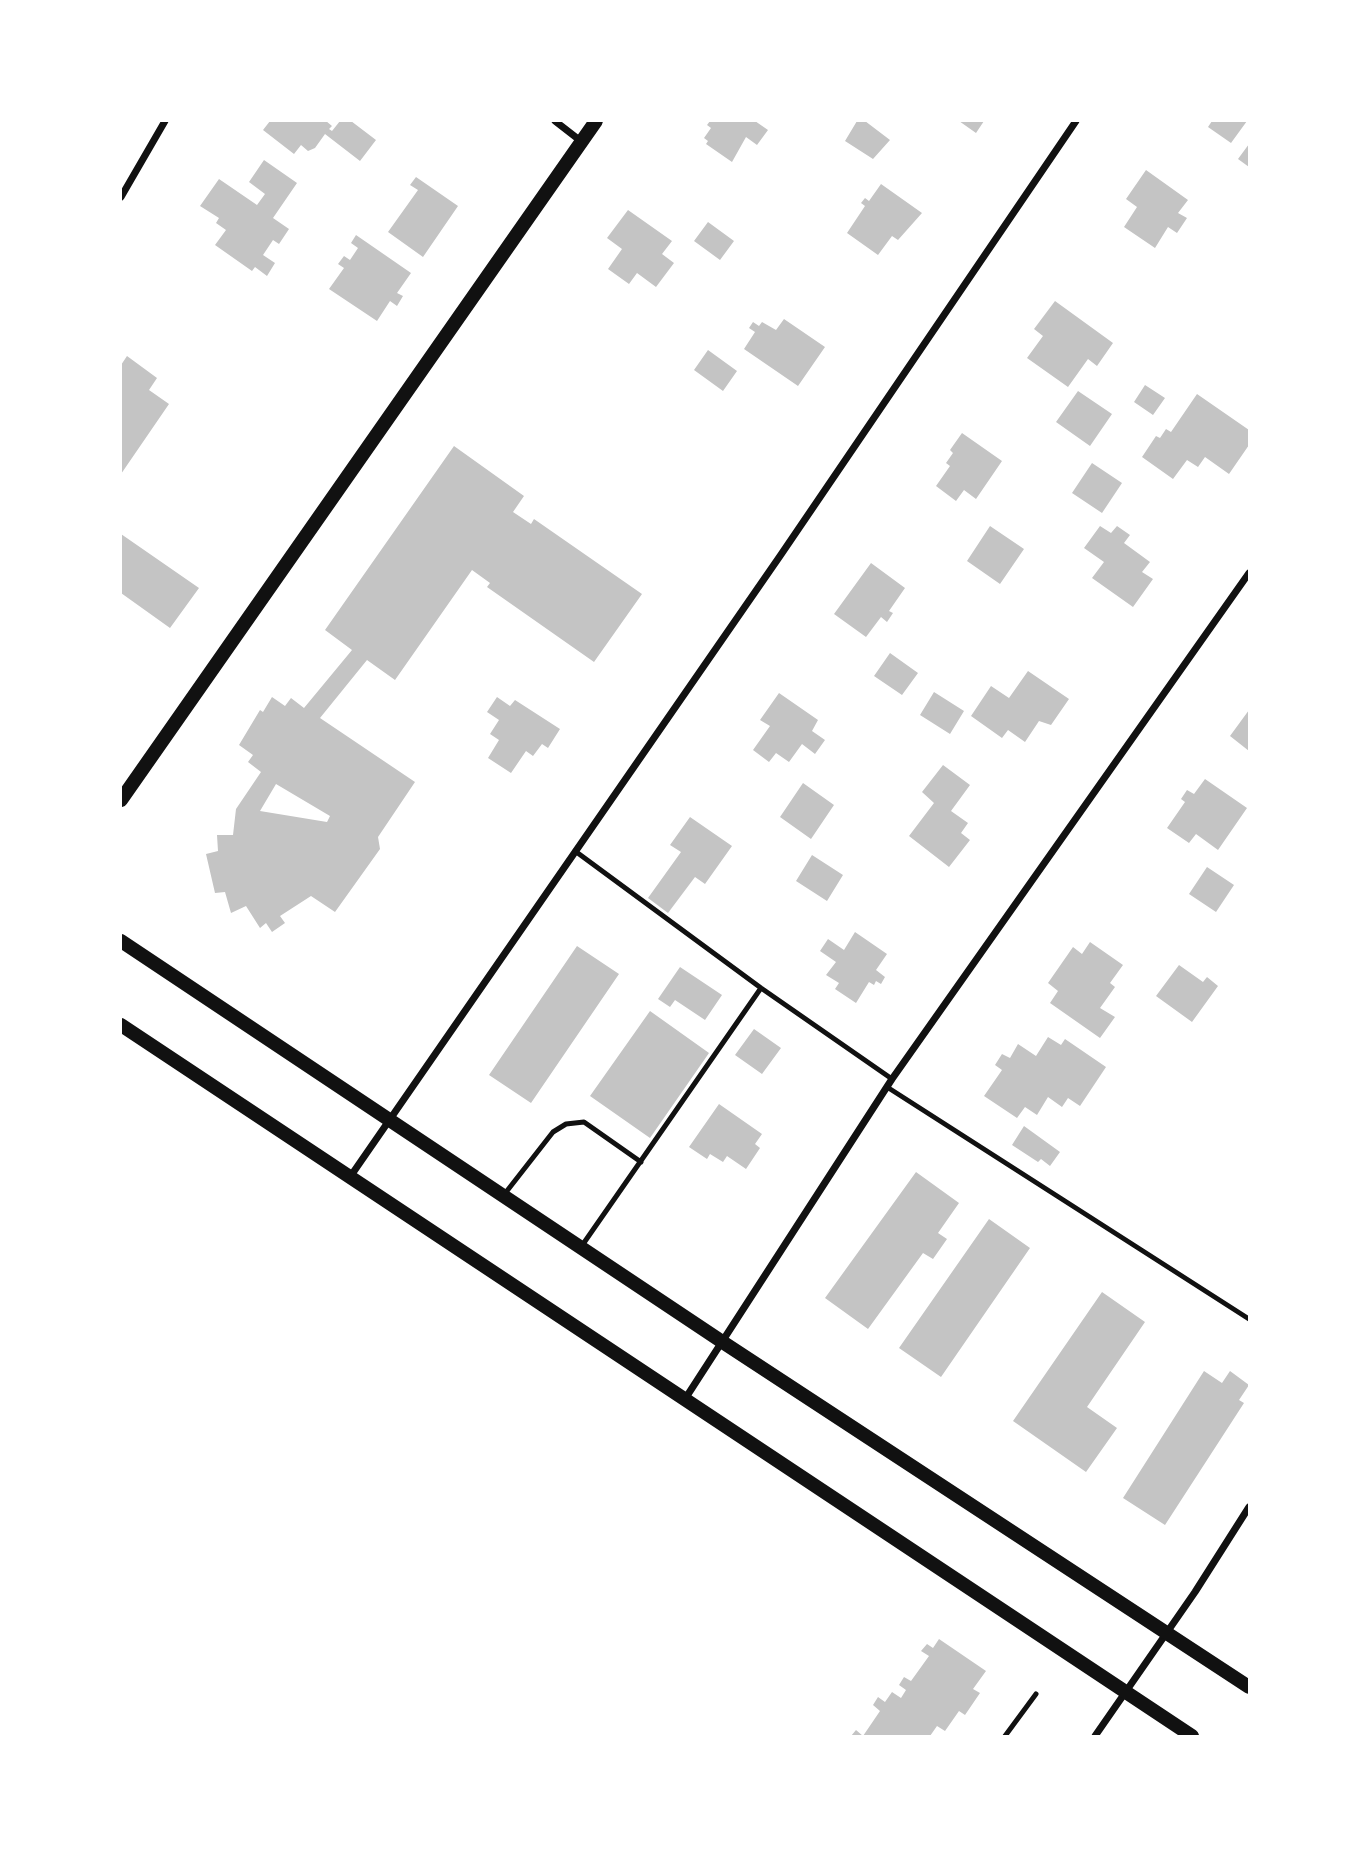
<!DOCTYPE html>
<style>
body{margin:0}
#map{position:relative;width:1370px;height:1857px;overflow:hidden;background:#fff;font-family:Ubuntu,sans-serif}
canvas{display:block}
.frame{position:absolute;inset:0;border:122px solid #fff;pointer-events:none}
</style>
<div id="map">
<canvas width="1370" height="1857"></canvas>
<div class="frame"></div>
</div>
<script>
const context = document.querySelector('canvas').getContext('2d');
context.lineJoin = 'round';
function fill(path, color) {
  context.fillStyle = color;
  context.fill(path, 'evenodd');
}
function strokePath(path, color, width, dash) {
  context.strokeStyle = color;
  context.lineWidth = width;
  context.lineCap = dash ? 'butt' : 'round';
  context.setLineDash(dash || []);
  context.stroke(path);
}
fill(new Path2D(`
 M270 121H326L332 126 329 129 332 131 340 121H351L376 140 360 161 325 134 315 148 308 151 301 145 294 154 263 130Z
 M710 121H755L768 130 757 145 746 137 732 162 706 144 708 141 704 138 711 128 707 125Z
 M857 121H865L890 140 873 159 845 141Z
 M959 121H984L976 133Z
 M1212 121H1247L1231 143 1208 127Z
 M1249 144V167L1238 159Z
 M264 160 297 183 273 218 289 229 279 244 273 240 263 255 275 263 267 276 255 267 252 271 215 245 226 230 216 223 219 218 200 206 219 179 257 205 265 194 249 182Z
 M1146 170 1188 200 1178 213 1187 218 1177 233 1168 227 1155 248 1124 227 1137 207 1126 199Z
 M416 177 458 206 423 257 388 232 418 190 410 185Z
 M881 184 922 213 898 240 892 236 878 255 847 233 865 206 861 203 865 198 869 201Z
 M628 210 672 241 662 254 674 263 656 287 637 273 629 284 608 269 622 249 607 238Z
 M708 222 734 241 720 260 694 241Z
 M356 235 411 273 397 293 403 296 397 306 390 301 377 321 329 289 344 268 338 264 344 256 350 260 358 248 351 243Z
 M1055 301 1113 343 1097 366 1088 359 1068 387 1027 358 1043 336 1034 329Z
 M784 319 825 347 798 386 744 349 755 332 749 328 753 322 759 326 762 322 776 330Z
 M708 350 737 371 723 391 694 370Z
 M127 356 157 378 149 390 169 404 121 474V365Z
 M1145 385 1165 398 1153 415 1134 402Z
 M1078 391 1112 414 1090 446 1056 422Z
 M1197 394 1249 430V445L1229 474 1205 457 1198 467 1187 460 1173 479 1142 457 1156 436 1160 438 1166 429 1171 432Z
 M962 433 1002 461 976 499 964 490 956 501 936 486 950 466 946 463 953 453 950 450Z
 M454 446 524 496 513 512 531 524 534 519 642 594 594 662 487 587 490 583 472 570 395 680 367 660 320 718 415 782 378 837 380 849 335 912 311 896 280 916 285 923 272 932 266 923 260 928 246 906 231 913 225 892 215 893 206 854 218 851 217 835H233L236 809 261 772 248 762 253 755 239 745 260 710 263 712 272 697 285 706 291 698 304 708 352 650 325 630ZM276 784 330 816 327 822 260 811Z
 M1092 463 1122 483 1102 513 1072 493Z
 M990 526 1024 549 1000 584 967 561Z
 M1100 526 1111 533 1117 526 1130 535 1124 543 1150 562 1142 572 1153 579 1133 607 1092 578 1104 562 1084 548Z
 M121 534 199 588 170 628 121 593Z
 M871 563 905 588 889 611 893 613 887 622 881 617 866 637 834 614Z
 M890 653 918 673 902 695 874 676Z
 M1028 671 1069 699 1051 725 1039 721 1025 742 1008 730 1002 738 971 716 991 686 1009 698Z
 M934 692 964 711 950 734 920 715Z
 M779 693 818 720 812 731 825 740 815 754 802 744 789 762 776 753 769 762 753 750 770 726 760 720Z
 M497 697 510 706 515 700 560 729 548 748 542 744 533 756 526 751 511 773 488 758 499 740 490 734 499 720 487 712Z
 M1249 710V751L1230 736Z
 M943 765 970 785 951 811 968 823 961 833 970 840 949 867 909 836 934 803 922 792Z
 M1205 779 1247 808 1218 850 1196 834 1189 843 1167 828 1185 802 1181 799 1187 790 1194 794Z
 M803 783 834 805 811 839 780 817Z
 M690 817 732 846 705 884 695 877 668 913 648 898 681 852 670 845Z
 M812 855 843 875 827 901 796 881Z
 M1207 867 1234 885 1216 912 1189 894Z
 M855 932 887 954 876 970 885 977 881 984 876 981 874 985 869 982 856 1003 835 989 839 983 826 975 836 962 820 951 828 939 844 950Z
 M1090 942 1123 965 1110 983 1115 987 1100 1008 1115 1017 1100 1038 1050 1003 1058 991 1048 983 1073 947 1082 954Z
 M577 946 619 974 531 1103 489 1075Z
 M1179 965 1203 982 1207 977 1218 986 1192 1022 1156 996Z
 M680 967 722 995 705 1020 675 1000 670 1007 658 999Z
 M650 1011 709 1053 650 1138 590 1096Z
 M754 1029 781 1048 762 1074 735 1055Z
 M1048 1037 1061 1045 1065 1039 1106 1067 1080 1106 1068 1098 1062 1107 1048 1097 1037 1115 1025 1107 1017 1118 984 1096 1002 1070 995 1065 1002 1054 1010 1058 1018 1044 1036 1056Z
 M719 1104 762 1134 755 1144 760 1148 746 1169 727 1156 723 1162 710 1154 707 1159 689 1147Z
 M1024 1126 1060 1152 1050 1166 1041 1159 1038 1162 1012 1145Z
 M916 1172 959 1203 938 1233 947 1239 933 1259 923 1253 868 1329 825 1298Z
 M989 1219 1030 1248 941 1377 899 1348Z
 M1102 1292 1145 1322 1087 1407 1117 1428 1086 1472 1013 1421Z
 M1204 1371 1222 1383 1230 1371 1249 1385 1239 1400 1244 1403 1165 1525 1123 1498Z
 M939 1639 986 1671 973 1689 980 1693 965 1715 959 1711 945 1731 937 1726 930 1736H851L856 1730 863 1736 880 1711 873 1705 878 1697 885 1702 892 1692 901 1698 906 1690 899 1685 904 1677 911 1681 929 1656 921 1651 927 1644 933 1648Z`), '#c4c4c4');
strokePath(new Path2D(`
 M575 851 761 988 892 1079
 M887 1087 1249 1319
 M503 1196 553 1132 566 1124 584 1122 641 1162
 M581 1247 761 988
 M1005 1736 1036 1694`), '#111', 5);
strokePath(new Path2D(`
 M555 121 582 142
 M121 197 165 121
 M350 1177 780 556 1076 121
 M685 1399 892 1079 1249 573
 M1095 1736 1195 1592 1249 1507`), '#111', 7);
strokePath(new Path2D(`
 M121 800 596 121
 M121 941 724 1343 1249 1687
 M121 1025 1192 1736`), '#111', 14);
</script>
